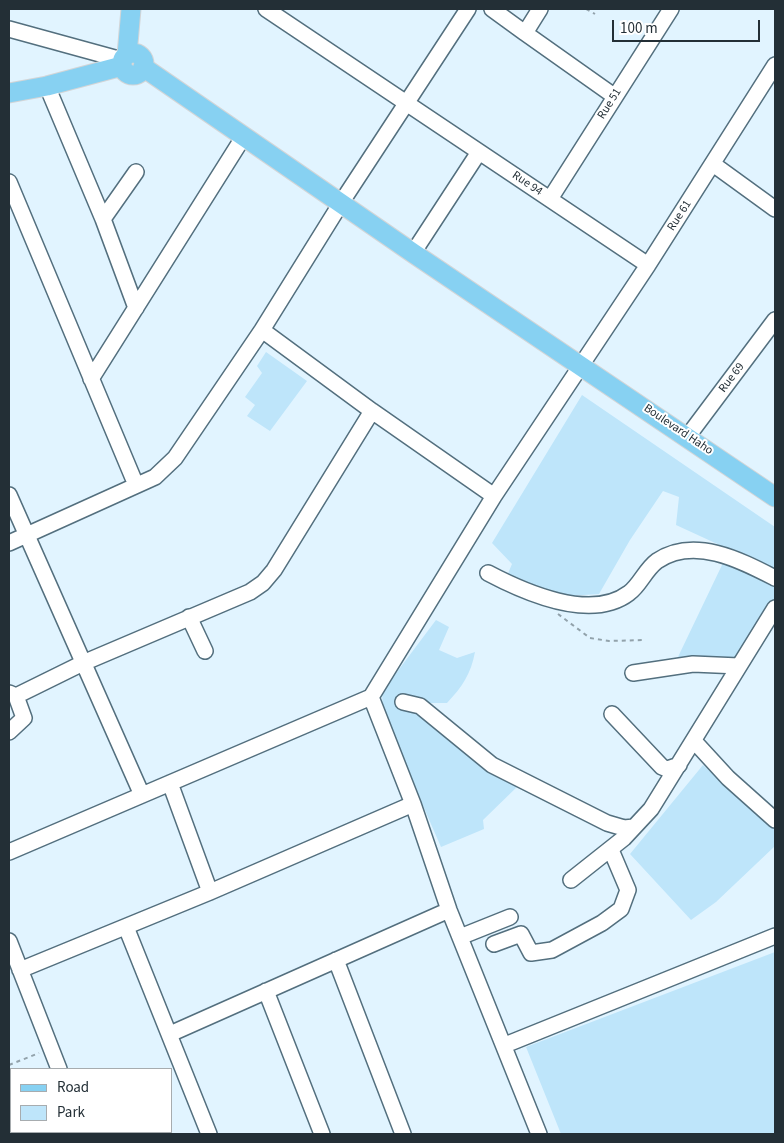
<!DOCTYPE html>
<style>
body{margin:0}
#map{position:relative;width:784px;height:1143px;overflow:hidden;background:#e1f4ff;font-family:"Source Sans 3",sans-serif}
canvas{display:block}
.frame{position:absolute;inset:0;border:10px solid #232f36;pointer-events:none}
.legend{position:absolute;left:10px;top:1068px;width:162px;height:65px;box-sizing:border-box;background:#fff;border:1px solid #a7acaf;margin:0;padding:6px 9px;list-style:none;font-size:15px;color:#232f36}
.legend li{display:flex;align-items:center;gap:10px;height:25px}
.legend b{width:25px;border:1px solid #a7acaf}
.scale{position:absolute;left:612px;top:20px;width:148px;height:22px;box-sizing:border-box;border:2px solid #232f36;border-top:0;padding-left:6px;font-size:15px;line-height:18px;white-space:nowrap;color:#232f36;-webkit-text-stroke:4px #fff;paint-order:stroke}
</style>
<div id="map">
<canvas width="784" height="1143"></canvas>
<div class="frame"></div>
<ul class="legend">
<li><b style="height:6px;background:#87d1f2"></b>Road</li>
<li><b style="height:14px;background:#bee5fa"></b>Park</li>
</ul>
<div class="scale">100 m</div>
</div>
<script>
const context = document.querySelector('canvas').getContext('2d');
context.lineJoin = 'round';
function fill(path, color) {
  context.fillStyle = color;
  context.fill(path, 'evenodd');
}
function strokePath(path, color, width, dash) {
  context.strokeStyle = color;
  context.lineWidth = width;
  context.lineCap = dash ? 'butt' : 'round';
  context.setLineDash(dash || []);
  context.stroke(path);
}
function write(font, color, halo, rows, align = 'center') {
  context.font = font + ' "Source Sans 3",sans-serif';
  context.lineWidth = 4;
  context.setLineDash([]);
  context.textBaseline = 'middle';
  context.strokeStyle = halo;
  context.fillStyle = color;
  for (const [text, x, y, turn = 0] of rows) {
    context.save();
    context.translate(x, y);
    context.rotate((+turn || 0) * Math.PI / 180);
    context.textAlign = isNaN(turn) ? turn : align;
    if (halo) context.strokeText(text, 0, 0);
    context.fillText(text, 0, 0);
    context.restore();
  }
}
fill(new Path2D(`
 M266 352 307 381 270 431 247 416 255 405 245 397 262 373 257 366Z
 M582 395 775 527V600L734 662 677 659 722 565 726 548 676 525 679 497 663 491 630 540 599 594 568 596 506 578 512 564 492 543Z
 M436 620 449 627 439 650 457 658 475 652C471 674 462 687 447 703H429L423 713 519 785 483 820 484 829 441 847 383 714 382 692Z
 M703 765 775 829V846L716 902 691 920 630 854Z
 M775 952V1134H561L526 1047Z`), '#bee5fa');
const minor = new Path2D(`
 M266 9 648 265
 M492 9 525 33 540 9
 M9 29 122 60
 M525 33 614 96
 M47 86 103 219 136 308
 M713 164 775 209
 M9 182 136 485
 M550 199 671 9
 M103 219 136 172
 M413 253 479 152
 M262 330 372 411 494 496
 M91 379 244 136
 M688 436 775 320
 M9 495 142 795
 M9 543 155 477 175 458 262 330 341 203 468 9
 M488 573C524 592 591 622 629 593 640 585 645 570 657 561 694 536 740 560 775 578
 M189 617 205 651
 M633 673 693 664 739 666
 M9 693 16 696 83 663 250 592 263 583 274 570 372 411
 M371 697 413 804 449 910 539 1134
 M403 702 420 706 492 765 607 823 624 828 634 827
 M612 714 662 767 667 769 679 765
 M9 732 24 718 16 696
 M694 741 728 778 775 820
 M170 783 210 892
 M9 852 371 697 494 496 648 265 775 65
 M571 880 624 838 651 809 775 608
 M126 927 209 1134
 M460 937 510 917
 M9 941 59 1069
 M494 944 521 934 531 953 552 950 602 923 621 909 628 890 611 850
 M336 960 403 1134
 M20 970 210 892 413 804
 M266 991 322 1134
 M170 1034 449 910
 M505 1045 775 936
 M84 1132 85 1134`);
const major = new Path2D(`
 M122 64a11 11 0 1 1 22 0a11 11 0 1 1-22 0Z
 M127 55 131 9
 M143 67 413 253 775 497
 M9 93 47 86 122 66`);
strokePath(minor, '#536f7e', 18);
strokePath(major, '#d3d5d7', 21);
strokePath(new Path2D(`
 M586 9 595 14
 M558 614 590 638 609 641 644 640
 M9 1065 39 1053`), '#92a2ab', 2, [4, 4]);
strokePath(minor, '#fff', 15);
strokePath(major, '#87d1f2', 19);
write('12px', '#232f36', '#fff', [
 ["Rue 51",610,104,-58],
 ["Rue 94",527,184,34],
 ["Rue 61",680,216,-57],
 ["Rue 69",732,378,-53],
 ["Boulevard Haho",678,430,34]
]);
</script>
